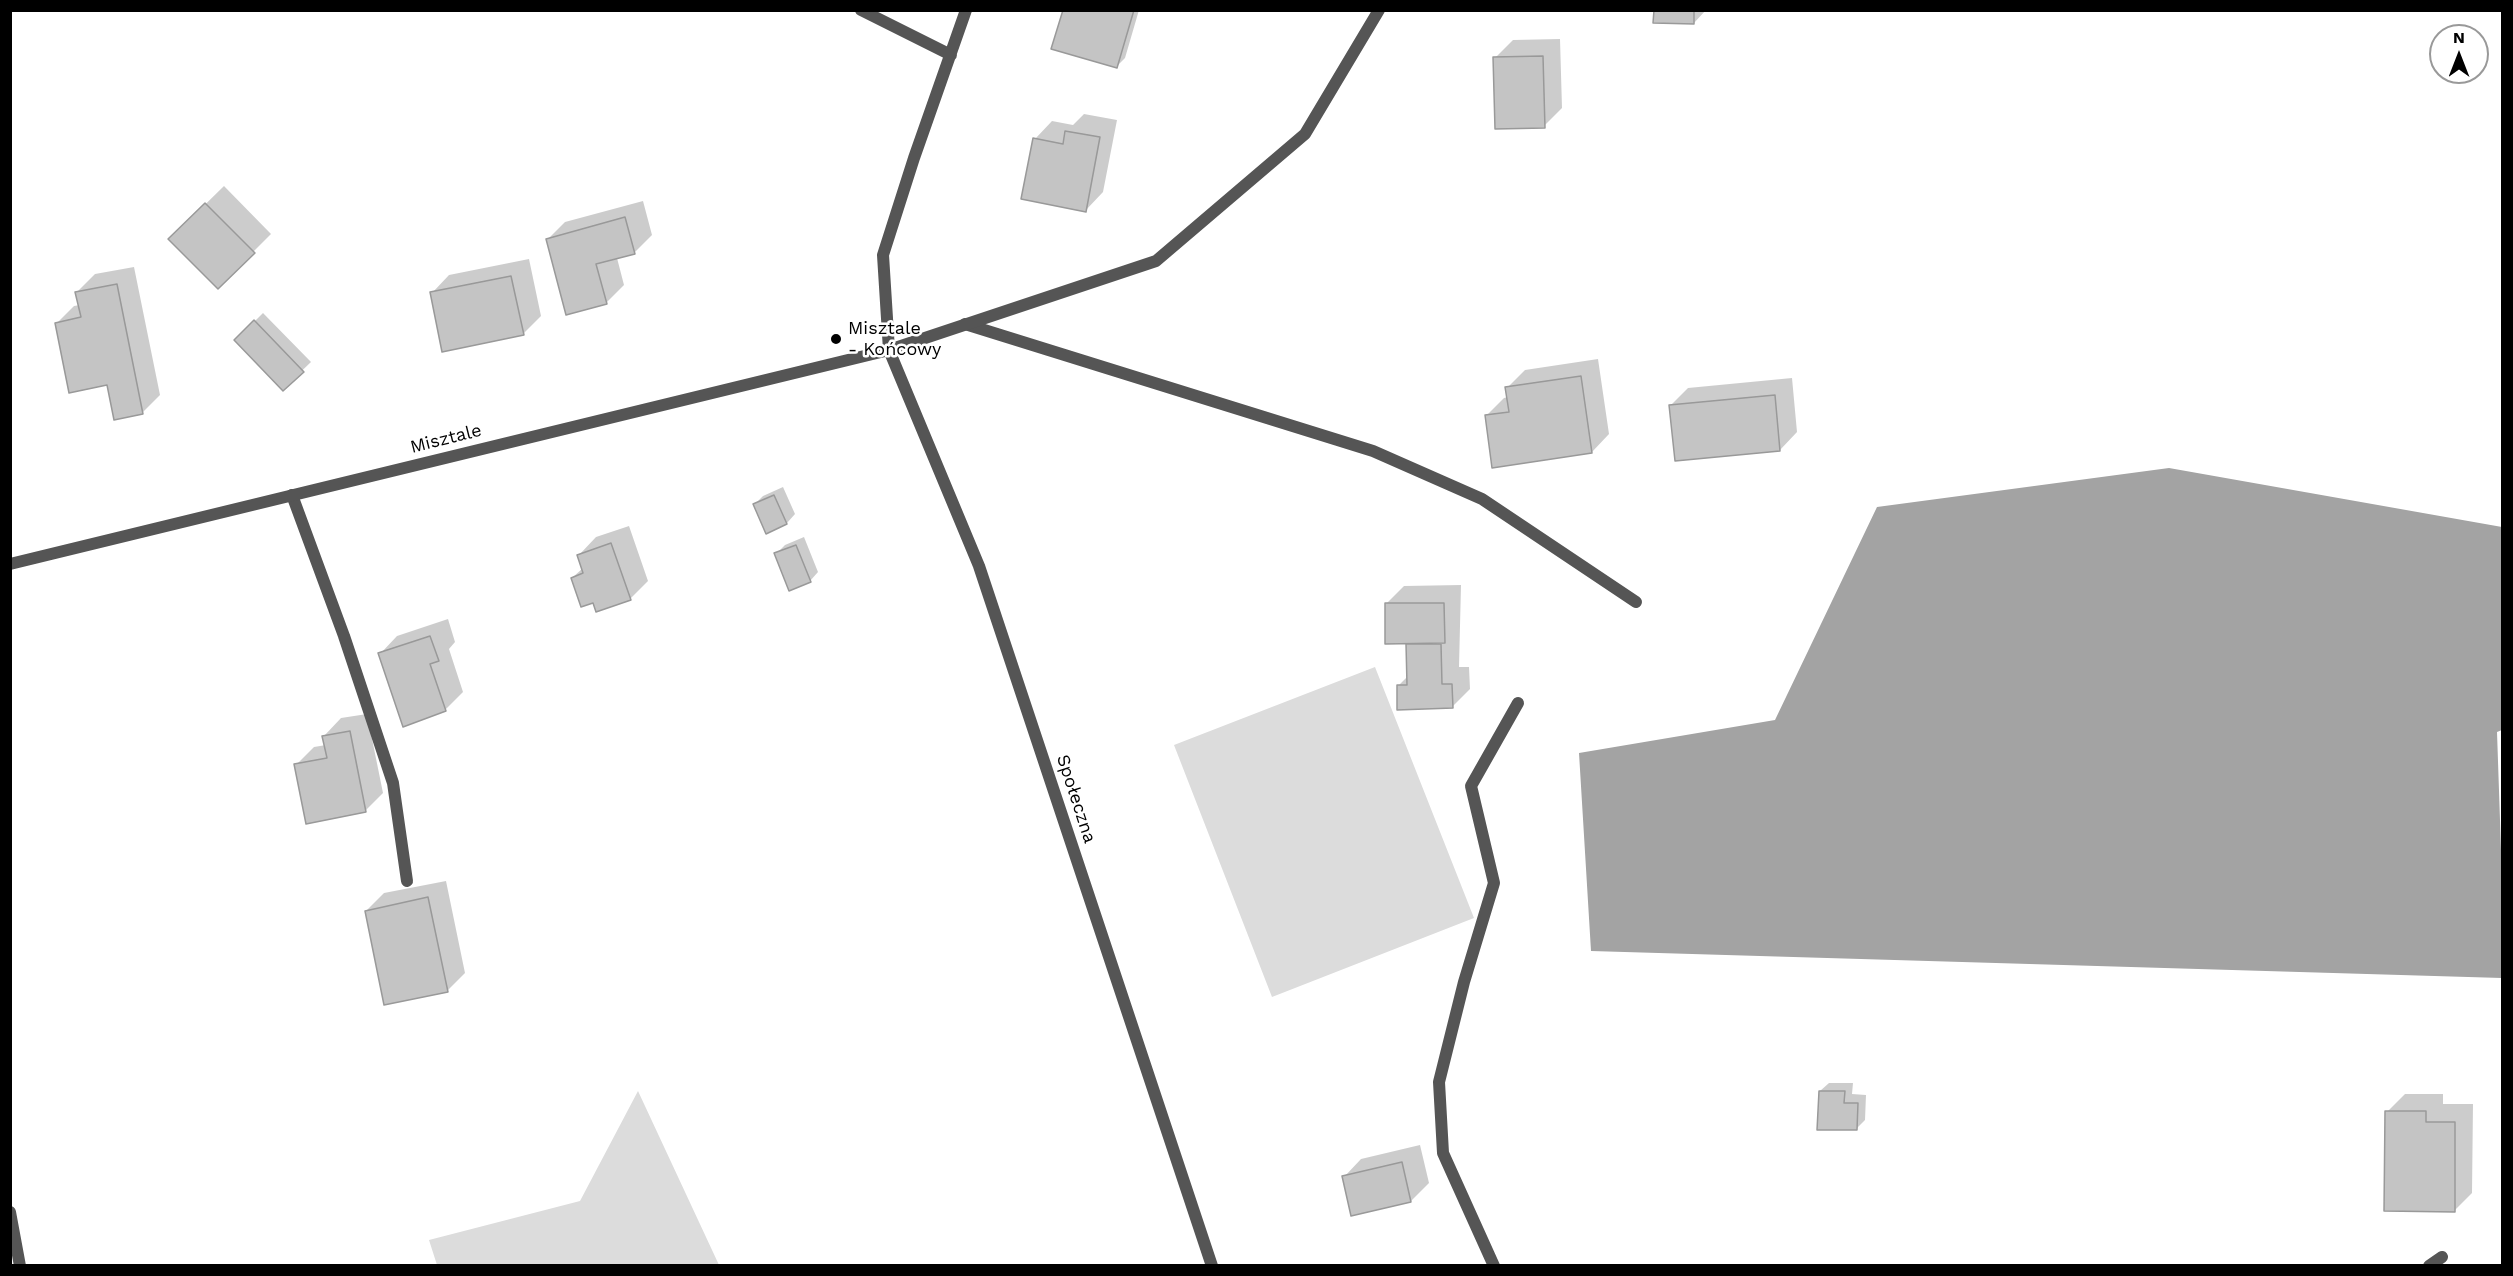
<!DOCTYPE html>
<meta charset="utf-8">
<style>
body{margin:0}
#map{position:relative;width:2513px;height:1276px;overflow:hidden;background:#fff;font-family:"Work Sans",sans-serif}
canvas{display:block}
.frame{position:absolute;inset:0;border:12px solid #000;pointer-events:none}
.north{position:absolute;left:2429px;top:24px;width:60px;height:60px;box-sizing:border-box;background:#fff;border:2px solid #999;border-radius:50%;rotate:0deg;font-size:16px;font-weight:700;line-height:24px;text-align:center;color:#000}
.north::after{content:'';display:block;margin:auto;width:21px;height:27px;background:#000;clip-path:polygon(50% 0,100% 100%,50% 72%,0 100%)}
</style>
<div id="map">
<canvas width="2513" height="1276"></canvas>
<div class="frame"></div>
<div class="north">N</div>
</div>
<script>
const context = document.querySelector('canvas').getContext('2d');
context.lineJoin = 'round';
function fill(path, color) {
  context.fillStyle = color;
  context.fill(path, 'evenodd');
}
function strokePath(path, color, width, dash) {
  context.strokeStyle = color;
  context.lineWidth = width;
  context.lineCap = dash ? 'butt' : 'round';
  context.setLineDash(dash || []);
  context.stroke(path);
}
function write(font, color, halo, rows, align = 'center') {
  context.font = font + ' "Work Sans",sans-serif';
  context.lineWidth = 5;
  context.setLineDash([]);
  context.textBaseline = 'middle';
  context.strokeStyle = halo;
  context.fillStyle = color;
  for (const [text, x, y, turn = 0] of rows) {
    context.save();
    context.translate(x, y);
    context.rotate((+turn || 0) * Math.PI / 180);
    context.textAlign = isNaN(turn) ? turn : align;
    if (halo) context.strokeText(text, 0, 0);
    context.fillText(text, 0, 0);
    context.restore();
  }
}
fill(new Path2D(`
 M1375 667 1474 918 1272 997 1174 745Z
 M638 1091 719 1265H437L429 1240 580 1201Z`), '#dcdcdc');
fill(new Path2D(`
 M2169 468 2502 527V730L2497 732 2502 879V978L1591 951 1579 753 1775 720 1877 507Z`), '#a3a3a3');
fill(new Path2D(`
 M1064 10H1139L1125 58 1116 67Z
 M1655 10H1706L1694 23Z
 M1560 39 1562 108 1544 126 1495 58 1513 40Z
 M1084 114 1117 120 1103 192 1086 210 1035 139 1052 121 1073 125Z
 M224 186 271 234 218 287 170 239Z
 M643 201 652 235 634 253 617 258 624 285 606 303 547 240 565 222Z
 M529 259 541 316 523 334 432 293 449 275Z
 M134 267 160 395 142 413 108 383 56 324 74 306 80 305 77 292 95 274Z
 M263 313 311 362 283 389 236 340Z
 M1598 359 1609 434 1592 452 1486 416 1504 398 1508 397 1507 388 1525 370Z
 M1792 378 1797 432 1780 450 1671 405 1688 388Z
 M783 487 795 514 787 523 766 532 755 504 763 496Z
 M629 526 648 581 630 599 572 578 583 568 579 555 596 537Z
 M804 537 818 572 810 581 776 554 785 545Z
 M1461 585 1459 667H1469L1470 689 1452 707 1398 686 1409 675 1408 642 1386 604 1404 586Z
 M448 619 455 642 449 649 463 692 445 710 380 654 397 636Z
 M367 714 383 793 365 811 296 765 314 747 326 745 324 736 341 718Z
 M446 881 465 973 447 991 366 911 384 893Z
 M1829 1083H1853L1852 1094 1866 1095 1865 1120 1856 1129 1820 1091Z
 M2405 1094H2443V1104H2473L2472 1193 2454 1211 2387 1112Z
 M1420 1145 1429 1183 1411 1201 1344 1177 1361 1159Z`), '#0003');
const building = new Path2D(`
 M1063 10H1134L1117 68 1051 49Z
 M1654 10H1694V24L1653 23Z
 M1543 56 1545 128 1495 129 1493 57Z
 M1065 131 1100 137 1086 212 1021 199 1033 138 1063 144Z
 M205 203 255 253 218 289 168 239Z
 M625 217 635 254 596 264 607 304 566 315 546 239Z
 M511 276 524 335 442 352 430 292Z
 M117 284 143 414 114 420 107 385 69 393 55 323 81 317 75 292Z
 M254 320 304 372 283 391 234 340Z
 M1581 376 1592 453 1492 468 1485 415 1509 412 1505 387Z
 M1775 395 1780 451 1675 461 1669 405Z
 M774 495 787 524 766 534 753 504Z
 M611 543 631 600 596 612 593 603 581 607 571 578 583 573 577 555Z
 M796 545 811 582 789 591 774 553Z
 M1385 603H1444L1445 643 1385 644Z
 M430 636 439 661 430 664 446 711 403 727 378 653Z
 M1406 644H1441L1442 684H1452L1453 708 1397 710V685H1407Z
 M350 731 366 812 306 824 294 764 327 758 322 736Z
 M428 897 448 992 384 1005 365 911Z
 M1819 1091H1845L1844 1103H1858L1857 1130H1817Z
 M2385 1111H2426V1122H2455V1212L2384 1211Z
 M1402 1162 1411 1202 1351 1216 1342 1176Z`);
fill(building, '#c4c4c4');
strokePath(building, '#999', 1.5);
strokePath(new Path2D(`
 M861 10 951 55
 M965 324 1373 451 1482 499 1636 602
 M889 350 883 255 914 158 966 10
 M292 495 344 636 393 783 407 881
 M10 1212 20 1266
 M1494 1266 1443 1153 1439 1082 1464 982 1494 883 1471 786 1518 703
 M2429 1266 2442 1257`), '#555', 12);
strokePath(new Path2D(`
 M889 350 979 566 1212 1266
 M10 564 889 350 1156 261 1305 134 1379 10`), '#555', 12);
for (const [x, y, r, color] of [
 [836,339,6,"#000"]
]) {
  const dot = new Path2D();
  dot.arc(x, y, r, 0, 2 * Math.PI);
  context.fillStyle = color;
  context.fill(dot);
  strokePath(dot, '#fff', 2);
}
write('18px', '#000', '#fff', [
 ["Misztale",848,329],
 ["- Końcowy",848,350]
], 'left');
write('18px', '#000', '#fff', [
 ["Misztale",446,439,-14],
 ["Społeczna",1076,799,72]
]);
</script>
